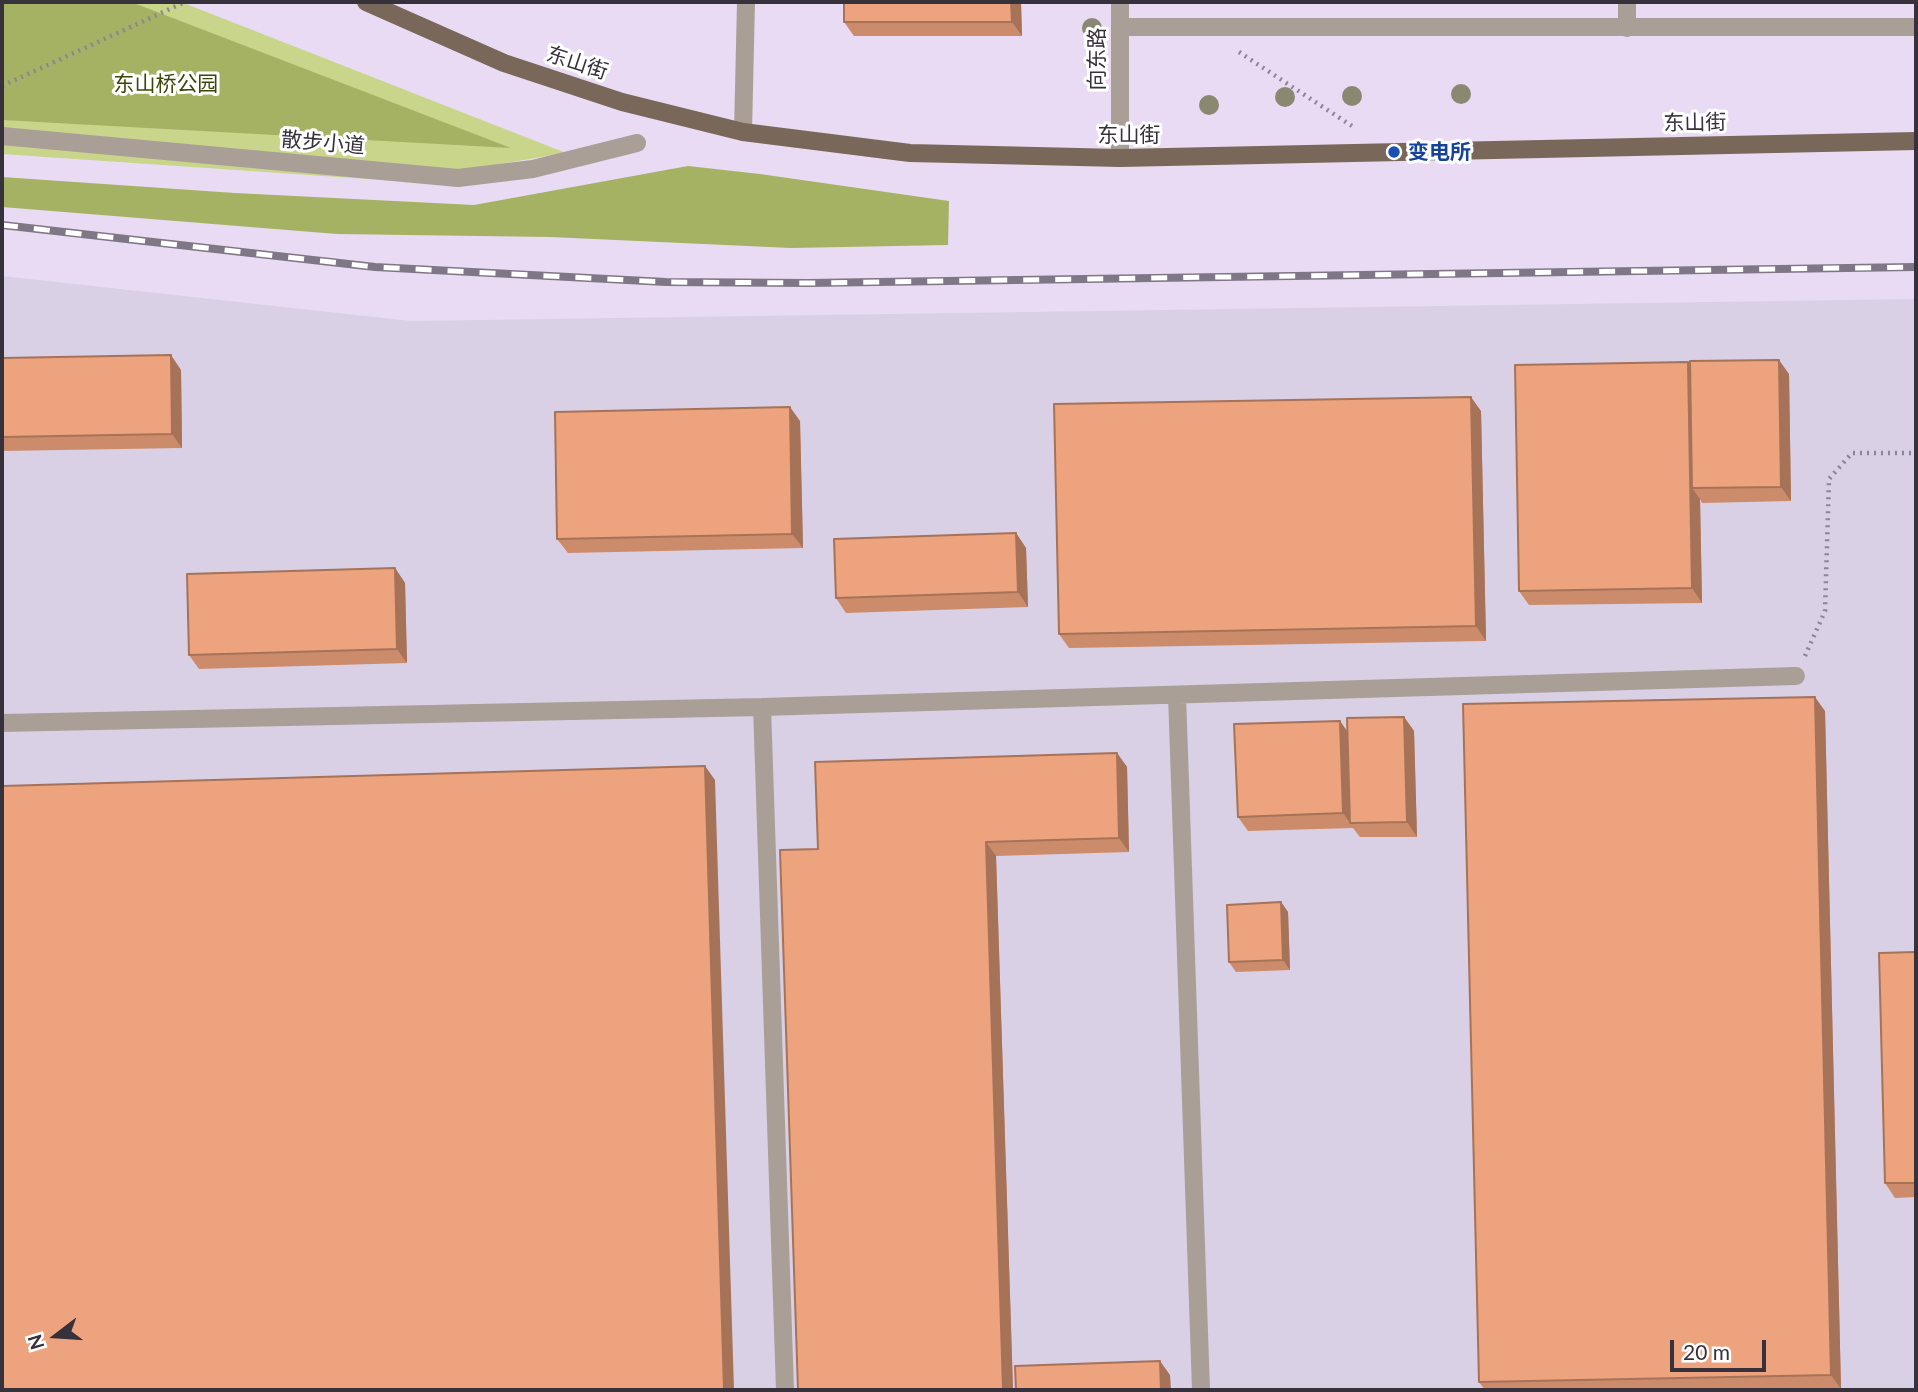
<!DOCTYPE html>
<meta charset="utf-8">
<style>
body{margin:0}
#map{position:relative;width:1918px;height:1392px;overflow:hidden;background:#e9dbf4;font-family:Lato,sans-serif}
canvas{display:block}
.frame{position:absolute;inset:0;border:4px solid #37313b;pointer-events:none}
.north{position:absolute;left:21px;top:1301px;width:70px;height:70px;-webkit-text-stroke:5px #fff;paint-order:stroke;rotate:253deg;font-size:19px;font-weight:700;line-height:28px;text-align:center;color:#37313b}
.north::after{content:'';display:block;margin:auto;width:24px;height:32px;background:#37313b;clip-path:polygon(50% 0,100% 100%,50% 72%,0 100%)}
.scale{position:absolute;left:1670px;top:1340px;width:96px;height:32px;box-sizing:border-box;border:4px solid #37313b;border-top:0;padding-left:9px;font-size:21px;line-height:24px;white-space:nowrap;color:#37313b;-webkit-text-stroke:5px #fff;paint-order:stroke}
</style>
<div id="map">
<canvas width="1918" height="1392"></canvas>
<div class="frame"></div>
<div class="north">N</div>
<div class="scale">20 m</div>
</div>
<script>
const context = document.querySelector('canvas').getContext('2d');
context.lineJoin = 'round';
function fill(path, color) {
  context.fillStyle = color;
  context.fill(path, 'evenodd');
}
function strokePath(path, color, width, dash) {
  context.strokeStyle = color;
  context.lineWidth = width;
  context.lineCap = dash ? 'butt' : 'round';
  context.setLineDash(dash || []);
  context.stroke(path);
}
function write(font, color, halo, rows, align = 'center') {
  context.font = font + ' Lato,"Noto Sans SC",sans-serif';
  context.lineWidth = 6;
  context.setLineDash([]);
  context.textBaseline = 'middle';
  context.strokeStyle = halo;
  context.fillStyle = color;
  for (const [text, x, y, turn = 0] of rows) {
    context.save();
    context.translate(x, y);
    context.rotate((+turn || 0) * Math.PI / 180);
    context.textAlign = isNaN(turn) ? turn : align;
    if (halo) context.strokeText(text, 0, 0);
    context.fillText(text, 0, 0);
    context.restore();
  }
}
fill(new Path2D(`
 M2 276 411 321 1916 299V1390H2Z`), '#d9d0e5');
fill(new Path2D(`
 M2 2H181L566 153 397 181 2 154Z`), '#c9d58a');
fill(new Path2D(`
 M2 2H131L511 148 2 120Z
 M688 166 760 174 949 201 948 245 791 248 550 237 337 234 2 207V177L235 193 474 205Z`), '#a5b264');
strokePath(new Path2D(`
 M1239 52 1355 128
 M2 86 185 2
 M1805 656 1825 611 1829 479 1852 453H1916`), '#8e8496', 4.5, [2, 5]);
strokePath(new Path2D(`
 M1120 27H1916
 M1627 28V2
 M743 132 746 2
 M2 136 458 178 533 169 637 143
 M1120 158V2
 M1177 695 1201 1390
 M762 707 1796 676
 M2 723 762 707 785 1390`), '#a99f97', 18);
strokePath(new Path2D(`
 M366 2 504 63 622 102 743 132 910 153 1120 158 1916 141`), '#796859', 18);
const rail = new Path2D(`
 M2 225 375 267 666 282 808 283 1916 267`);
strokePath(rail, '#7f7686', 8);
strokePath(rail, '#fff', 5, [16]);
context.fillStyle = '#8b8872';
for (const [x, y] of [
 [1092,28],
 [1461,94],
 [1352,96],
 [1285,97],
 [1209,105]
]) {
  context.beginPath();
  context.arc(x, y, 10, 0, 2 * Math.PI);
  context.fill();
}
fill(new Path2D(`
 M1021 2 1022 36H854L844 22Z
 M2 358 181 370 182 448 2 451Z
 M1789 374 1791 501 1702 503 1700 499 1702 603 1529 605 1519 591Z
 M1481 411 1486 641 1069 648 1059 634Z
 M800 421 803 548 568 553 557 539Z
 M1016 533 1026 548 1028 607 846 613 836 598Z
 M395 568 405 583 407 663 199 669 189 655Z
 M1825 711 1841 1389 1779 1390H1485L1479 1382Z
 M1404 717 1414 731 1417 837H1360L1353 828 1248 831 1238 817 1348 732Z
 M1117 753 1127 767 1129 852 996 856 1013 1390H798L818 849Z
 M1281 902 1288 912 1290 970 1236 972 1229 962Z
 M1916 954V1197L1895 1198 1885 1183Z`), '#cc8c6c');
fill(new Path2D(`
 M1011 2H1021L1022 36 1012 22Z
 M171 355 181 370 182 448 172 434Z
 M1779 360 1789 374 1791 501 1781 487Z
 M1688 362 1698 376 1692 488 1700 499 1702 603 1692 588Z
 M1471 397 1481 411 1486 641 1476 626Z
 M790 407 800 421 803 548 792 534Z
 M1016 533 1026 548 1028 607 1018 592Z
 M395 568 405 583 407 663 397 649Z
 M1815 697 1825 711 1841 1389 1831 1375Z
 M1404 717 1414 731 1417 837 1407 822Z
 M1340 721 1350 735V823L1343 813Z
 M1117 753 1127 767 1129 852 1119 838Z
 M705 766 715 780 734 1390H724Z
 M986 842 996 856 1013 1390H1003Z
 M1281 902 1288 912 1290 970 1283 960Z
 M1915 952 1916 954V1023Z
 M1160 1361 1170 1375 1171 1390H1161Z`), '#a67258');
const building = new Path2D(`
 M844 2H1011L1012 22H844Z
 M171 355 172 434 2 437V358Z
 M1779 360 1781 487 1692 488 1690 361Z
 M1688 362 1692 588 1519 591 1515 365Z
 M1471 397 1476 626 1059 634 1054 404Z
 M790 407 792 534 557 539 555 412Z
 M1016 533 1018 592 836 598 834 539Z
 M395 568 397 649 189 655 187 574Z
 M1815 697 1831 1375 1479 1382 1463 704Z
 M1404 717 1407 822 1350 823 1347 718Z
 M1340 721 1343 813 1238 817 1234 724Z
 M1117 753 1119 838 986 842 1003 1390H798L780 850 818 849 815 762Z
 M705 766 724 1390H2V786Z
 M1281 902 1283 960 1229 962 1227 905Z
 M1915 952 1916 1023V1183H1885L1879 953Z
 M1160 1361 1161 1390H1016L1015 1366Z`);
fill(building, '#eda37e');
strokePath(building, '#a67258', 2);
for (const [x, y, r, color] of [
 [1394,152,7,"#1a4fb4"]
]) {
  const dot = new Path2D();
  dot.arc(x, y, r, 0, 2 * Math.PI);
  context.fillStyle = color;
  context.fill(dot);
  strokePath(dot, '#fff', 2.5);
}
write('21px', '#37313b', '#fff', [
 ["向东路",1097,59,-90],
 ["东山街",577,63,18],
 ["东山街",1695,123,-1],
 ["东山街",1129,135],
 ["散步小道",323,143,5]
]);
write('21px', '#3e4508', '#fff', [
 ["东山桥公园",166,84]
]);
write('bold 21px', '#164399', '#fff', [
 ["变电所",1408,152]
], 'left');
</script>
